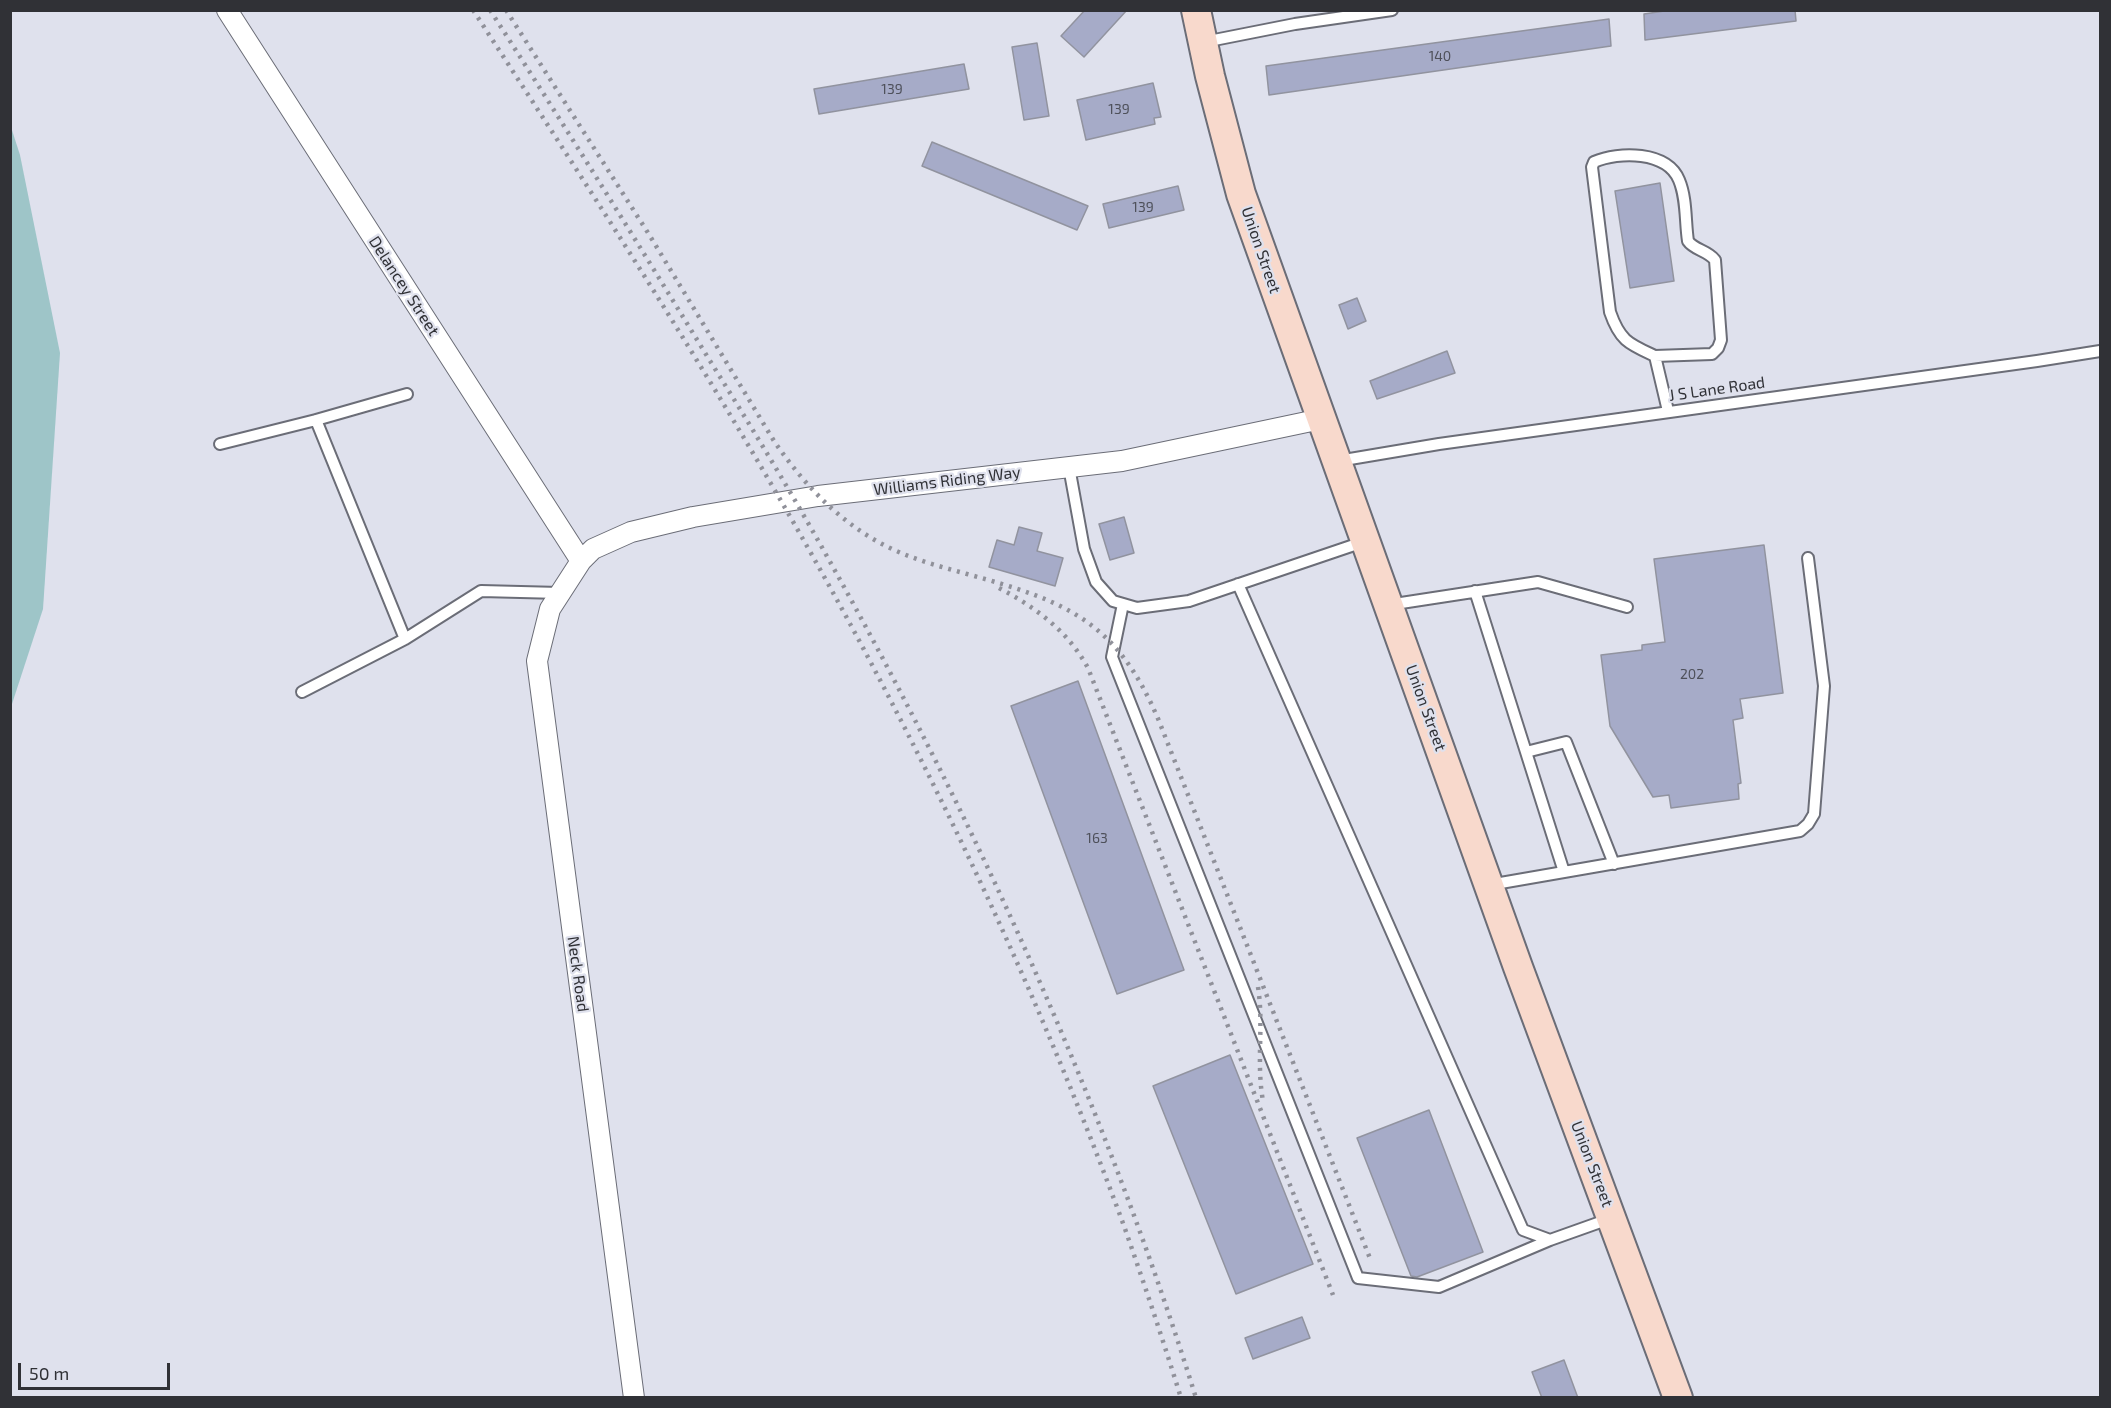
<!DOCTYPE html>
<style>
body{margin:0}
#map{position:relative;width:2111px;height:1408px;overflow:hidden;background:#dfe1ed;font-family:"Exo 2",sans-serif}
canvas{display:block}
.frame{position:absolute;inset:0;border:12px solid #303136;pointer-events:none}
.scale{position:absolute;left:18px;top:1363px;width:152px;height:27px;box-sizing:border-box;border:3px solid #303136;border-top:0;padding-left:8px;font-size:18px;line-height:21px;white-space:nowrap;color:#303136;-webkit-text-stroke:4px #dfe1ed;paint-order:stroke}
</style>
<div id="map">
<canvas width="2111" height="1408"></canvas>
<div class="frame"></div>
<div class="scale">50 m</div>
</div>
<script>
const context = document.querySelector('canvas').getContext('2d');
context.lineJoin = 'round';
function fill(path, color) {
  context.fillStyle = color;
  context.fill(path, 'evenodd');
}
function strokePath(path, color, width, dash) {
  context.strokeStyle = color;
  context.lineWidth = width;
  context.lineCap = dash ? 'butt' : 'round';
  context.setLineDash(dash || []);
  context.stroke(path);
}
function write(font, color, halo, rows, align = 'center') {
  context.font = font + ' "Exo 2",sans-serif';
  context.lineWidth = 4.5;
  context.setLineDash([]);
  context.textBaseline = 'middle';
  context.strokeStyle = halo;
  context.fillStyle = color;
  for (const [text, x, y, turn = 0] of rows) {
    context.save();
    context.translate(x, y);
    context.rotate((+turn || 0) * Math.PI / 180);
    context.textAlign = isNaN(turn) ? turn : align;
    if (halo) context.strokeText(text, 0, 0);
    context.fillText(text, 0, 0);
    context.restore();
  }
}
fill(new Path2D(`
 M10 124 20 155 60 353 43 609 11 707Z`), '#9ec5c8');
const building = new Path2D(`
 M1085 10H1127L1084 57 1061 36Z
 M1671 10H1795L1796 21 1645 40 1644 14Z
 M1609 19 1611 46 1269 95 1266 66Z
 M1037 43 1049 116 1024 120 1012 47Z
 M964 64 969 89 819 114 814 89Z
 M1153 83 1161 117 1154 118 1155 124 1086 140 1077 100Z
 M932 142 1088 206 1077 230 922 166Z
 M1660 183 1674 281 1630 288 1615 191Z
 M1178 186 1184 210 1109 228 1103 204Z
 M1357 298 1366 321 1348 329 1339 305Z
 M1447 351 1455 373 1377 399 1370 381Z
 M1124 517 1134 553 1110 560 1099 524Z
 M1019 527 1042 533 1037 551 1063 558 1055 586 989 567 997 540 1014 545Z
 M1764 545 1783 693 1740 699 1743 718 1733 720 1741 783 1738 784 1739 799 1671 808 1669 795 1653 797 1610 726 1601 655 1642 650V645L1665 642 1654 559Z
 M1078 681 1184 970 1117 994 1011 706Z
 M1230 1055 1313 1264 1236 1294 1153 1086Z
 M1429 1110 1483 1252 1417 1277 1411 1276 1357 1138Z
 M1302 1317 1310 1338 1253 1359 1245 1338Z
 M1564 1360 1578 1398H1542L1532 1372Z`);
fill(building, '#a6abc8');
strokePath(building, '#91939f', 1.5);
const lane = new Path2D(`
 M1204 42 1295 24 1392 10
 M1655 356 1712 354 1718 348 1721 340 1715 260C1707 250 1694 250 1688 241 1685 222 1687 199 1679 180 1667 151 1619 151 1594 162L1592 167 1610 312C1620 341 1629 344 1655 356L1668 411
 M220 444 316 420
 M1338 461 1439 444 2037 361 2100 351
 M1069 467 1084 549 1096 582 1113 601 1137 608 1189 601 1366 541
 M1238 584 1523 1230 1550 1240 1609 1219
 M1475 591 1564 872 1489 885
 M1123 604 1112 657 1358 1278 1439 1287 1550 1240
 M1388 605 1538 582 1627 607
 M405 639 316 420 407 394
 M302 692 405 639 481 591 560 593
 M1526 752 1566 742 1614 864
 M1564 872 1800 831 1808 824 1814 814 1824 686 1808 558`);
const street = new Path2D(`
 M227 10 581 561
 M634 1398 537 661 550 609 581 561 593 549 631 532 693 517 818 496 1122 461 1321 419`);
const secondary = new Path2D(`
 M1196 10 1210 76 1241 194 1518 967 1678 1398`);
strokePath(lane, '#6b6d77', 14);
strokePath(street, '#6b6d77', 22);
strokePath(secondary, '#6b6d77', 32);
strokePath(lane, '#fff', 10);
strokePath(street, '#fff', 20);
strokePath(secondary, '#f8d9cc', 28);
strokePath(new Path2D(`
 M473 10C622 239 771 467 895 709 982 877 1059 1049 1124 1226 1144 1283 1163 1340 1181 1398
 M490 10C564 125 636 240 707 356 747 420 787 485 824 551 974 818 1105 1105 1196 1398
 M506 10 650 236 774 441C802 482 837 520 882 544 908 558 938 566 967 574 1066 601 1117 621 1159 721L1371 1261
 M999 588C1035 607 1068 631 1088 668L1333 1295
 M1258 987C1264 1025 1256 1063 1263 1101`), '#90919a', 4.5, [3, 6]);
write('14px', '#4e505a', null, [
 ["140",1440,56],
 ["139",892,89],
 ["139",1119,109],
 ["139",1143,207],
 ["202",1692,674],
 ["163",1097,838]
]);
write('16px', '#303136', '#dfe1ed', [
 ["Union Street",1261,250,71],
 ["Delancey Street",404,286,57],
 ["J S Lane Road",1717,389,-8],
 ["Williams Riding Way",947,481,-7],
 ["Union Street",1426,708,70],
 ["Neck Road",578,974,82],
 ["Union Street",1592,1164,69]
]);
</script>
